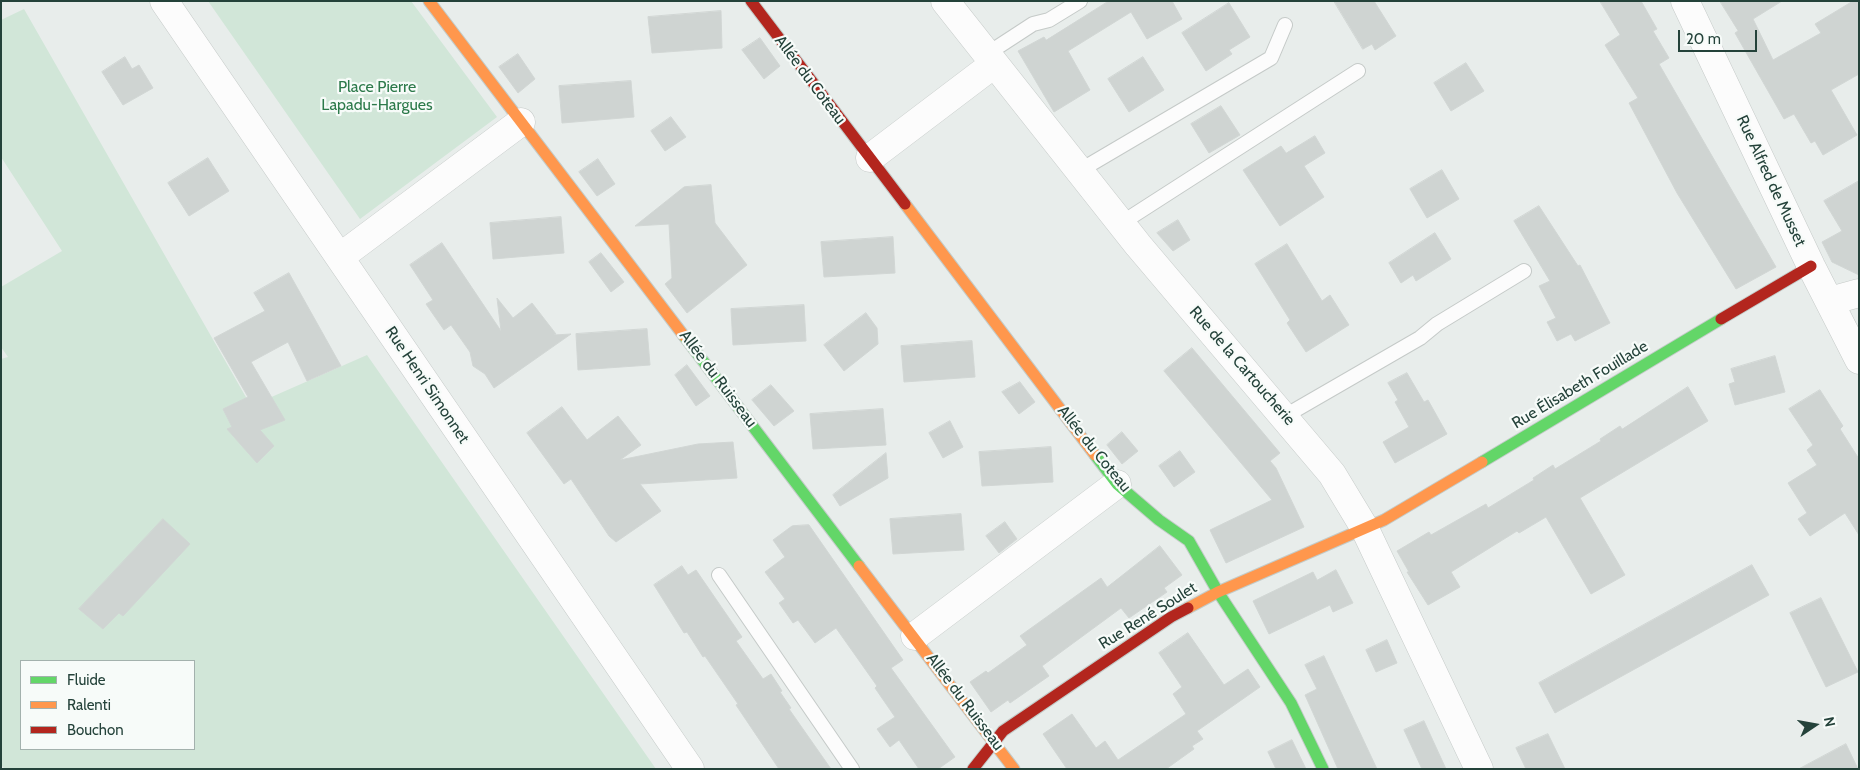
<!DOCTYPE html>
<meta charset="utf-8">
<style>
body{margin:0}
#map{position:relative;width:1860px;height:770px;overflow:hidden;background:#e8edeb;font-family:Cabin,sans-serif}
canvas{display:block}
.frame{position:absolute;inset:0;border:2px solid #24423a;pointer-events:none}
.legend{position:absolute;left:20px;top:660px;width:175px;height:90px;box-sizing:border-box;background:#f7fbf9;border:1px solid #a3b1ad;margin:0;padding:6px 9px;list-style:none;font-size:15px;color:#24423a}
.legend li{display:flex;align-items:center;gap:10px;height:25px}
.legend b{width:25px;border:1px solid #a3b1ad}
.north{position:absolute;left:1790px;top:700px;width:50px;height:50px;-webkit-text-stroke:4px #f7fbf9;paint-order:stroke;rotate:78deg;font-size:14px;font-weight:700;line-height:20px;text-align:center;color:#24423a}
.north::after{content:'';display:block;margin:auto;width:18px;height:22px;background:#24423a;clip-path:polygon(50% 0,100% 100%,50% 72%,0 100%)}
.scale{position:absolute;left:1678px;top:30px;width:79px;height:22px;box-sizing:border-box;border:2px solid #24423a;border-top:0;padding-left:6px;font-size:15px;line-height:18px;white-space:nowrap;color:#24423a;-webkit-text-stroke:4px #f7fbf9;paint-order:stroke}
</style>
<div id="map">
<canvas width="1860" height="770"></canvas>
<div class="frame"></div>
<ul class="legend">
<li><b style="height:6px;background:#63d668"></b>Fluide</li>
<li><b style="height:6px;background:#ff974d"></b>Ralenti</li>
<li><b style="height:6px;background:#b3261e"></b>Bouchon</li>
</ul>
<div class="north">N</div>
<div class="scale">20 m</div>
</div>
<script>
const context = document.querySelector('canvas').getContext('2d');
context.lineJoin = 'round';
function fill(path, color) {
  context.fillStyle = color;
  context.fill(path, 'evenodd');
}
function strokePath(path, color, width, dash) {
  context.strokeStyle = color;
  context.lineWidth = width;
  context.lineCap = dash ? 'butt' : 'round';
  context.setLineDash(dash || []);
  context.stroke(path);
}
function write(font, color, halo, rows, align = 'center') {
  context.font = font + ' Cabin,sans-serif';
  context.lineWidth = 4.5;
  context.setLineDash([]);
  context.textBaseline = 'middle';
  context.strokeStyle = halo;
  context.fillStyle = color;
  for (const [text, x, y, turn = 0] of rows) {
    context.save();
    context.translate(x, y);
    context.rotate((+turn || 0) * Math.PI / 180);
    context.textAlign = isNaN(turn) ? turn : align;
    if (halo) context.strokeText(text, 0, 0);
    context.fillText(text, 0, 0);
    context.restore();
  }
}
fill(new Path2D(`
 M208 1H411L497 117 360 219Z
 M24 9 251 406 367 355 656 769H5L1 765V359L8 357 1 347V287L62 251 1 157V20ZM21 661H194V749H21Z`), '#d1e6d8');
const building = new Path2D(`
 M1109 1H1172L1182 19 1147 39 1131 12 1068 51 1090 90 1054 112 1018 51 1044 37 1046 40Z
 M1334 1H1374L1396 36 1375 50 1372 44 1363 49Z
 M1600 1H1641L1657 29 1653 31 1669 58 1659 64 1776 267 1736 289 1677 193 1629 103 1638 98 1605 45 1620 35Z
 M1720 1H1782L1753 19 1773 60 1821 33 1815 24 1853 1H1859V74L1831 90 1857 135 1823 155 1815 141 1811 143 1794 114 1784 119 1735 33 1738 31Z
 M1229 3 1250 37 1229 50 1232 54 1206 71 1182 33Z
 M721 11 722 48 652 53 648 17Z
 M760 38 780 66 764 79 742 50Z
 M518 54 535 79 518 93 499 67Z
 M125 57 132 69 139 65 153 88 123 105 102 72Z
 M1143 57 1164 90 1129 112 1108 79Z
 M1466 63 1484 91 1451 111 1434 83Z
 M631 81 634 117 562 123 559 86Z
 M1221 106 1240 135 1209 153 1191 124Z
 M671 117 686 137 665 151 651 131Z
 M1315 136 1325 153 1304 166 1324 197 1280 226 1243 170 1281 146 1286 153Z
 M208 158 229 191 189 216 168 183Z
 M598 159 615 184 597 196 579 172Z
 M1442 170 1459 199 1427 218 1410 189Z
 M1859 181V275L1832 262 1822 242 1842 231 1824 201Z
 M711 185 715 223 747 265 687 313 665 284 672 278 669 224 635 226 684 187Z
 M1539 206 1578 266 1580 265 1610 323 1575 341 1571 334 1557 341 1547 322 1556 318 1539 286 1550 281 1514 221Z
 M561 217 564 253 493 259 490 223Z
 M1178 220 1190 240 1173 251 1157 233Z
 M1435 233 1451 259 1416 281 1413 275 1401 283 1389 263Z
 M893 237 895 273 824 277 821 242Z
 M442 243 501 331 497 298 513 318 532 303 556 334 554 335 571 334 494 388 485 374 473 366 470 352 451 325 444 330 426 304 433 300 410 265Z
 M1287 244 1322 301 1330 295 1349 325 1306 352 1287 323 1290 320 1255 264Z
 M601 253 624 282 611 292 589 262Z
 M289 273 341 366 307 381 288 342 251 362 285 420 260 430 274 446 257 463 227 429 232 427 223 409 248 397 214 338 265 311 254 293Z
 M804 305 806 341 733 345 731 309Z
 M866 313 877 328 878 344 844 371 824 345Z
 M647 329 650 365 578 370 576 334Z
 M972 341 975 377 904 382 901 346Z
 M1192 348 1280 453 1270 461 1276 468 1304 527 1226 563 1210 530 1272 500 1164 371Z
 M1775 356 1785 392 1735 405 1729 384 1735 382 1731 369Z
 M687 365 710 396 696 406 675 375Z
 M1407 373 1424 402 1428 400 1447 434 1395 463 1383 442 1409 427 1395 402 1398 400 1388 383Z
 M1020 382 1035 402 1019 414 1002 392Z
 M771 385 794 411 774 426 752 400Z
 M1688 387 1708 421 1580 498 1625 575 1591 594 1546 517 1519 533 1517 531 1451 572 1460 587 1428 605 1407 572H1409L1397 551 1429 532 1431 535 1486 504 1488 508 1534 480 1533 478 1553 465 1555 469 1601 441 1600 439 1620 426 1622 429Z
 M1820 390 1843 426 1840 429 1859 459V535L1845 513 1810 536 1798 519 1807 513 1788 483 1817 465 1807 450 1813 445 1789 409Z
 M562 407 587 440 618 416 641 445 620 460 698 444 733 442 737 478 640 484 661 511 616 542 609 536 571 479 564 484 527 433Z
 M883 409 886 445 813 449 810 414Z
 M950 421 963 447 943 458 929 433Z
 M1122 432 1138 451 1122 464 1107 445Z
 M1051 447 1053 482 982 486 979 452Z
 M1180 451 1195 472 1174 487 1159 466Z
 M886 453 888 478 840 506 833 495Z
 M961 514 964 550 893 554 890 519Z
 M163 519 190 544 123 616 119 613 103 629 79 609Z
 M1005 522 1017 539 999 553 986 536Z
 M809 525 903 660 891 668 955 757 938 769H919L899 740 890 747 877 729 895 717 875 688 877 686 836 628 815 643 798 620 793 623 779 603 785 599 765 572 785 557 773 540 792 526Z
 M1160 546 1182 575 1164 588 1167 592 1129 618 1121 608 1042 666 1049 676 1010 703 1008 700 991 712 970 682 986 671 988 673 1027 645 1020 636 1101 578 1107 587Z
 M1752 565 1769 595 1555 713 1539 683Z
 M682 566 688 575 696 570 742 637 736 641 763 679 771 674 782 691 780 692 791 708 789 709 831 769H779L736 705 738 704 705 656 703 657 687 632 684 633 654 585Z
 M1336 570 1353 603 1333 612 1330 605 1269 634 1253 601 1313 572 1317 580Z
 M1821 598 1858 672 1826 687 1790 613Z
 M1188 633 1224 685 1248 669 1260 687 1197 731 1203 739 1192 746 1194 749 1166 769H1067L1043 734 1072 714 1096 748 1105 741 1118 760 1186 714 1173 694 1182 687 1159 653Z
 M1387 640 1397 663 1376 672 1366 650Z
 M1324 656 1377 769H1338L1305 695 1317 689 1305 665Z
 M1424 721 1446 769H1422L1404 730Z
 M1548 734 1565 769H1526L1516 748Z
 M1292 740 1306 769H1276L1268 752Z
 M1846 744 1858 769H1799Z`);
fill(building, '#cfd4d2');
strokePath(building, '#d1d6d4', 1);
const lane = new Path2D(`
 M987 54 1033 24 1049 20 1080 1
 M1079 171 1271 58 1285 25
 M1120 224 1358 71
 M1285 416 1420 338 1437 324 1524 271
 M719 575 852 769`);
const street = new Path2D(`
 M164 1 690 769
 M945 1 1138 245 1332 474 1364 527 1479 769
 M1685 1 1811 266 1859 360
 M870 158 994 64
 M340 257 521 122
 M1830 301 1859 293
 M915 636 1117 484`);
const fast = new Path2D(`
 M684 336 859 566
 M1095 455 1117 484 1159 520 1189 541 1218 592 1291 703 1323 769
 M1482 462 1721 319`);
const slow = new Path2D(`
 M429 1 684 336
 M905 204 1095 455
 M859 566 1014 769
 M1188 608 1218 592 1384 520 1482 462`);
const jam = new Path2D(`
 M751 1 905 204
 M1721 319 1811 266
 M973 769 1003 731 1171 617 1188 608`);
strokePath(lane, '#c5cac8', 16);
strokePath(street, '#c5cac8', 29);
strokePath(fast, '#c3cbc8', 13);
strokePath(slow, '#c3cbc8', 13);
strokePath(jam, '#c3cbc8', 13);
strokePath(lane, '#fcfcfc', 14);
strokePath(street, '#fcfcfc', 28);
strokePath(fast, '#63d668', 11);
strokePath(slow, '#ff974d', 11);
strokePath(jam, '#b3261e', 11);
write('16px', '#24423a', '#f7fbf9', [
 ["Allée du Coteau",810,80,53],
 ["Rue Alfred de Musset",1771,181,65],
 ["Rue de la Cartoucherie",1242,366,49],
 ["Allée du Ruisseau",718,379,53],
 ["Rue Henri Simonnet",427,385,56],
 ["Rue Élisabeth Fouillade",1580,385,-31],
 ["Allée du Coteau",1094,449,51],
 ["Rue René Soulet",1148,616,-32],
 ["Allée du Ruisseau",965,702,53]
]);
write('16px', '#2d7a4b', '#f7fbf9', [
 ["Place Pierre",377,87],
 ["Lapadu-Hargues",377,105]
]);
</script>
